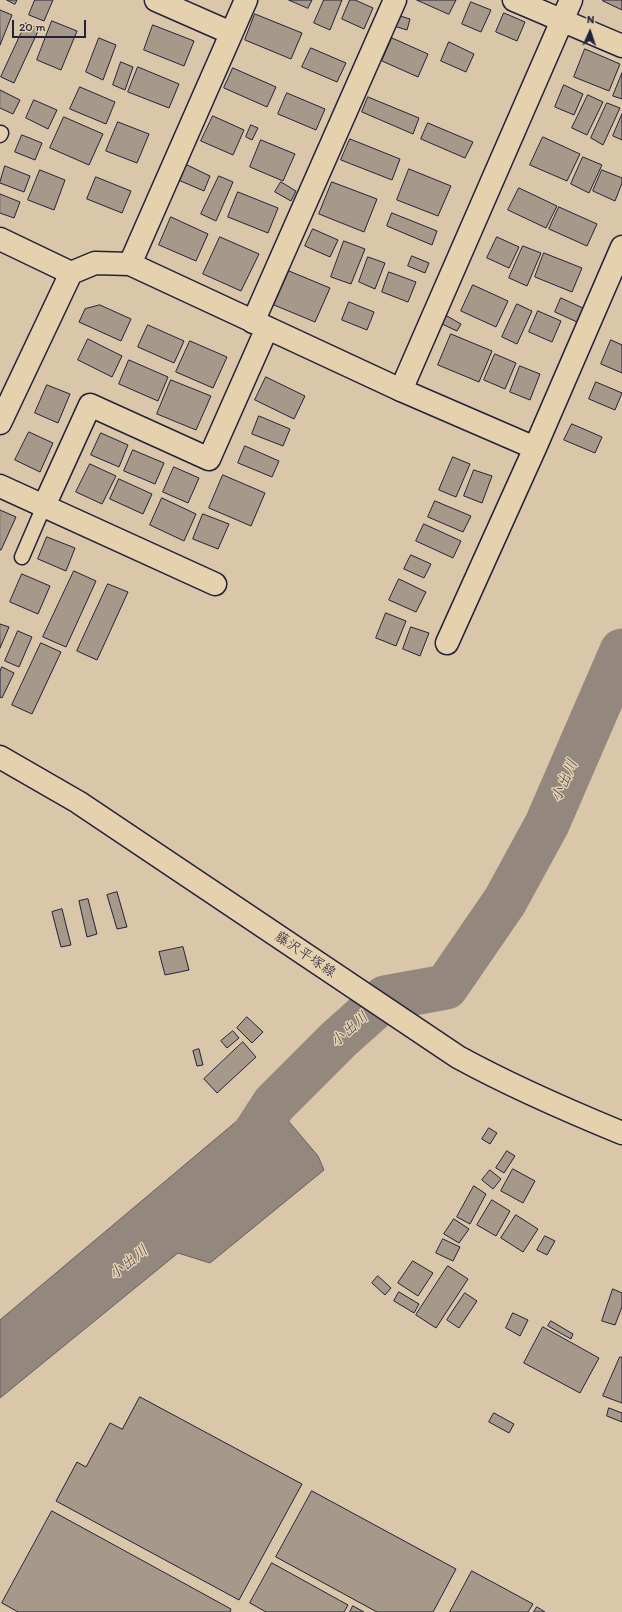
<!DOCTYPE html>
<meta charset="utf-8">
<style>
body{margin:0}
#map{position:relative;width:622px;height:1612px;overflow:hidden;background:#dac6a8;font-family:Itim,sans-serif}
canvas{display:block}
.north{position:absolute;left:570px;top:12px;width:40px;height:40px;-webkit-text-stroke:3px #e6d1af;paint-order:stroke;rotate:3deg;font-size:11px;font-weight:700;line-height:16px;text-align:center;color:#22223b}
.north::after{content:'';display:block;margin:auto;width:14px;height:18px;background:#22223b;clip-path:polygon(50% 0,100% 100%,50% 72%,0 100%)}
.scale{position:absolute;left:12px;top:20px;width:74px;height:18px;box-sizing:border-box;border:2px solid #22223b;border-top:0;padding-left:5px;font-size:12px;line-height:14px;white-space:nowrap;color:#22223b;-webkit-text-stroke:3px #e6d1af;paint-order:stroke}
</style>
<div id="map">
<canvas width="622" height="1612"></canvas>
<div class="north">N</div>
<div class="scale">20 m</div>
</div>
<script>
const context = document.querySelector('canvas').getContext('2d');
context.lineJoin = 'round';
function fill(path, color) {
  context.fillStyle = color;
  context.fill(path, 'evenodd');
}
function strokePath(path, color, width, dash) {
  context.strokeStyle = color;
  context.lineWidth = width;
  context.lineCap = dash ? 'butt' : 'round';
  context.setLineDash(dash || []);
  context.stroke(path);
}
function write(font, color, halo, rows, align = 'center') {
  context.font = font + ' Itim,"Klee One",sans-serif';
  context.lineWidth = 3;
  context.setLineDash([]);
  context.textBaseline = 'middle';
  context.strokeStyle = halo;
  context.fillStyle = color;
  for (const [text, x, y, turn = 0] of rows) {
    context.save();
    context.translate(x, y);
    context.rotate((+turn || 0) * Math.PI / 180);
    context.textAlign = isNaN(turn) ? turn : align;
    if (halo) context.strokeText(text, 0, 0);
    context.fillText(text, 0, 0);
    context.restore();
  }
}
const water = new Path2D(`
 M268 1097 318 1156 324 1170 210 1263 178 1253 0 1398V1320L250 1110Z`);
fill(water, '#93877e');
strokePath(water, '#665f63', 1);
strokePath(new Path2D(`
 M241 1155 274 1104 339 1039 385 998 446 987 505 901 547 824 622 651`), '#93877e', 45);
const building = new Path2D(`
 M7 0H17L15 4Z
 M35 0H53L44 21 29 15Z
 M289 0H312L308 8Z
 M324 0H342L330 30 314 23Z
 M350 0H355L373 8 364 29 342 19Z
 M417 0H456L449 14Z
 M603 0H622V10L603 1Z
 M471 2 491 10 481 32 462 24Z
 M0 10 12 15 0 45Z
 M504 13 525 22 517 41 496 32Z
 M255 14 302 33 291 59 245 40Z
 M397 15 410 19 407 30 394 26Z
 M52 21 77 31 61 70 37 60Z
 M26 23 39 29 14 83 1 77Z
 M153 25 194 41 184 66 144 50Z
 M99 38 116 45 103 80 86 72Z
 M392 38 428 54 418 77 382 61Z
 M449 42 474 54 466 72 441 61Z
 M311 48 346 63 337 82 302 67Z
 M585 49 620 64 609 91 574 77Z
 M121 62 133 67 125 90 113 85Z
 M138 67 179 84 169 108 128 92Z
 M233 68 276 87 267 107 224 88Z
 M622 73V99L613 96Z
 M564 85 583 94 574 115 555 107Z
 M80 87 115 102 106 124 70 109Z
 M0 90 20 100 13 114 0 108Z
 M287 93 325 109 316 130 278 114Z
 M588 95 603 102 587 135 572 128Z
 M368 97 419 118 413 134 362 112Z
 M34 100 57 110 48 129 26 118Z
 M607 103 620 108 603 145 591 138Z
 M622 114V140L613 136Z
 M213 116 244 130 233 155 201 141Z
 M64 117 103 134 89 165 50 148Z
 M118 122 149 134 137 163 106 151Z
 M428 123 473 142 465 158 421 139Z
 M251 125 258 128 252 140 246 137Z
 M22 135 42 143 35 160 15 152Z
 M543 137 580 154 567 181 530 165Z
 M350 139 400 159 392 180 341 160Z
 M261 140 295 154 283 181 250 167Z
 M583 157 602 165 589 193 571 184Z
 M183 163 210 176 204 191 176 179Z
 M5 166 30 176 24 192 0 183Z
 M409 169 451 186 438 216 397 200Z
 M40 170 65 180 54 210 28 200Z
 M602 170 622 178V183L615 201 593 191Z
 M219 176 233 182 216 221 201 214Z
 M96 177 131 191 122 213 87 199Z
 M281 182 296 191 291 201 275 192Z
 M332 182 377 199 364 232 319 214Z
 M519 188 557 206 546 228 508 210Z
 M238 192 278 208 268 233 228 217Z
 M0 194 20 202 14 218 0 213Z
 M559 207 597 224 587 246 549 229Z
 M392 213 437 231 432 245 387 226Z
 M171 217 208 234 196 261 159 245Z
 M313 229 338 240 330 257 305 246Z
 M220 237 259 254 241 291 203 274Z
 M497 237 519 247 509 268 487 258Z
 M344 241 365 249 351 284 331 277Z
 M523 246 541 253 527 286 509 278Z
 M544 253 582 268 572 292 535 277Z
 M412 256 429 263 425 273 408 266Z
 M368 257 385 263 375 289 359 282Z
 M289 271 330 288 315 322 274 305Z
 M389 272 416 282 408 302 382 292Z
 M473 285 508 301 496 327 461 311Z
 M561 298 583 308 577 322 555 312Z
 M349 302 374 312 367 330 342 320Z
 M517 304 532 311 517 344 502 337Z
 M100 305 131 319 121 341 79 322 85 309Z
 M538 311 561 321 552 342 529 332Z
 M447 316 461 324 457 331 442 324Z
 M148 325 184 341 174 363 138 347Z
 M451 334 492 351 479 382 438 365Z
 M88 339 122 356 112 377 78 360Z
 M611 340 622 345V373L601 364Z
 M190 341 227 357 213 388 176 372Z
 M495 354 516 363 505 389 484 380Z
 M129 360 168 377 158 401 119 384Z
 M520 366 540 374 530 400 510 392Z
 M266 377 305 396 294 419 255 400Z
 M171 380 211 396 196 430 157 414Z
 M596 382 622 393 615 410 589 399Z
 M47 385 70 394 58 423 35 413Z
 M259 416 290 429 283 446 252 434Z
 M572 424 602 437 595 453 564 440Z
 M29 432 53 443 40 472 15 460Z
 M101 433 128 445 119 467 91 455Z
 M245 446 279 461 272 477 238 463Z
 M133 450 164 463 155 484 124 471Z
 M453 457 470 464 456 497 439 490Z
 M90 464 116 476 102 504 76 492Z
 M174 467 199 478 188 503 163 492Z
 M474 470 492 476 482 503 464 496Z
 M223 475 265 493 251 526 209 508Z
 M119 479 152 494 143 514 110 499Z
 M162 498 196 514 184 541 150 525Z
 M435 501 471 516 463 532 428 517Z
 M0 510 16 517 1 550H0Z
 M203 514 229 524 218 549 193 539Z
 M424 524 461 541 453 558 416 541Z
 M47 537 75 548 66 571 38 559Z
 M411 555 431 564 424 578 404 569Z
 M74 571 96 581 66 647 43 637Z
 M22 574 50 586 38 614 10 602Z
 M399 579 426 592 416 612 389 600Z
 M108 584 128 592 97 660 77 651Z
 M386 613 406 621 396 646 376 638Z
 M0 624 9 627 0 648Z
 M411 627 429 633 420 656 403 649Z
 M18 631 32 637 19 667 5 661Z
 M41 643 61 652 32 714 12 705Z
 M2 667 14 673 2 698 0 697V672Z
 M117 892 127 927 117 929 107 895Z
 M88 899 97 934 87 937 79 901Z
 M62 909 71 945 61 947 52 912Z
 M183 947 189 970 165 975 159 952Z
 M247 1017 263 1032 252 1043 237 1028Z
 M233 1031 239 1038 227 1048 221 1041Z
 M243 1042 256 1057 217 1093 204 1079Z
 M199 1049 203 1065 197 1066 193 1051Z
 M489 1128 497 1133 490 1144 482 1139Z
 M507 1151 515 1156 504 1173 496 1168Z
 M513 1169 535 1181 523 1203 501 1191Z
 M490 1170 501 1179 493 1189 482 1180Z
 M474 1186 486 1194 470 1224 457 1217Z
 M492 1200 510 1211 496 1236 477 1225Z
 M516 1215 538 1229 523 1252 501 1238Z
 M454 1219 469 1229 459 1243 444 1234Z
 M545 1236 555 1241 547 1255 537 1250Z
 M443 1239 460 1247 453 1261 436 1253Z
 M413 1261 433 1273 418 1296 398 1283Z
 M448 1266 468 1279 436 1328 416 1315Z
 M378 1276 391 1288 385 1295 372 1283Z
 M613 1289 622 1293V1307L615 1325 602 1321Z
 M399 1292 419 1304 414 1313 394 1301Z
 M465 1293 477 1301 459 1328 447 1320Z
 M513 1313 528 1320 520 1336 506 1328Z
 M551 1321 573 1334 571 1339 548 1326Z
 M543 1327 599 1358 580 1393 524 1363Z
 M620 1357H622V1403L603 1396Z
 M140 1397 302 1484 239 1600 56 1501 77 1462 86 1467 110 1423 122 1429Z
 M609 1408 622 1413V1422L607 1416Z
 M494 1413 514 1424 509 1433 489 1422Z
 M312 1491 456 1569 433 1612H377L276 1557Z
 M52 1511 231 1609 230 1612H18L2 1603Z
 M272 1563 348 1605 344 1612H266L250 1603Z
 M472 1571 533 1604 528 1612H450Z
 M353 1606 364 1612H350Z
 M537 1607 545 1612H534Z`);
fill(building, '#a6998a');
strokePath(building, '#22223b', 1);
const service = new Path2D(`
 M0 135 1 133
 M22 557 44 506`);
const minor = new Path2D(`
 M156 0 231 33
 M514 0 622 46
 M0 239 71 273
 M130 264 246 0
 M253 322 395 0
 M401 390 535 448
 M0 486 215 584
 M44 506 90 405 209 459 267 328
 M447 643 535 448 622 247`);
const tertiary = new Path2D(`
 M0 423 71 273 95 263 130 264 401 390 571 0`);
const primary = new Path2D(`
 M0 757 78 802 458 1057C511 1086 566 1110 622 1133`);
strokePath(service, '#22223b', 17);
strokePath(minor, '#22223b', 25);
strokePath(tertiary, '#22223b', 25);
strokePath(primary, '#22223b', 25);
strokePath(service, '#e6d1af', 14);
strokePath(minor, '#e6d1af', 22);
strokePath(tertiary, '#e6d1af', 22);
strokePath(primary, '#e6d1af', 22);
write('14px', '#22223b', '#e6d1af', [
 ["藤沢平塚線",305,955,34]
]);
write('italic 15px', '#44404f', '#e6d1af', [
 ["小出川",565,781,-66],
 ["小出川",350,1030,-42],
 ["小出川",129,1263,-39]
]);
</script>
